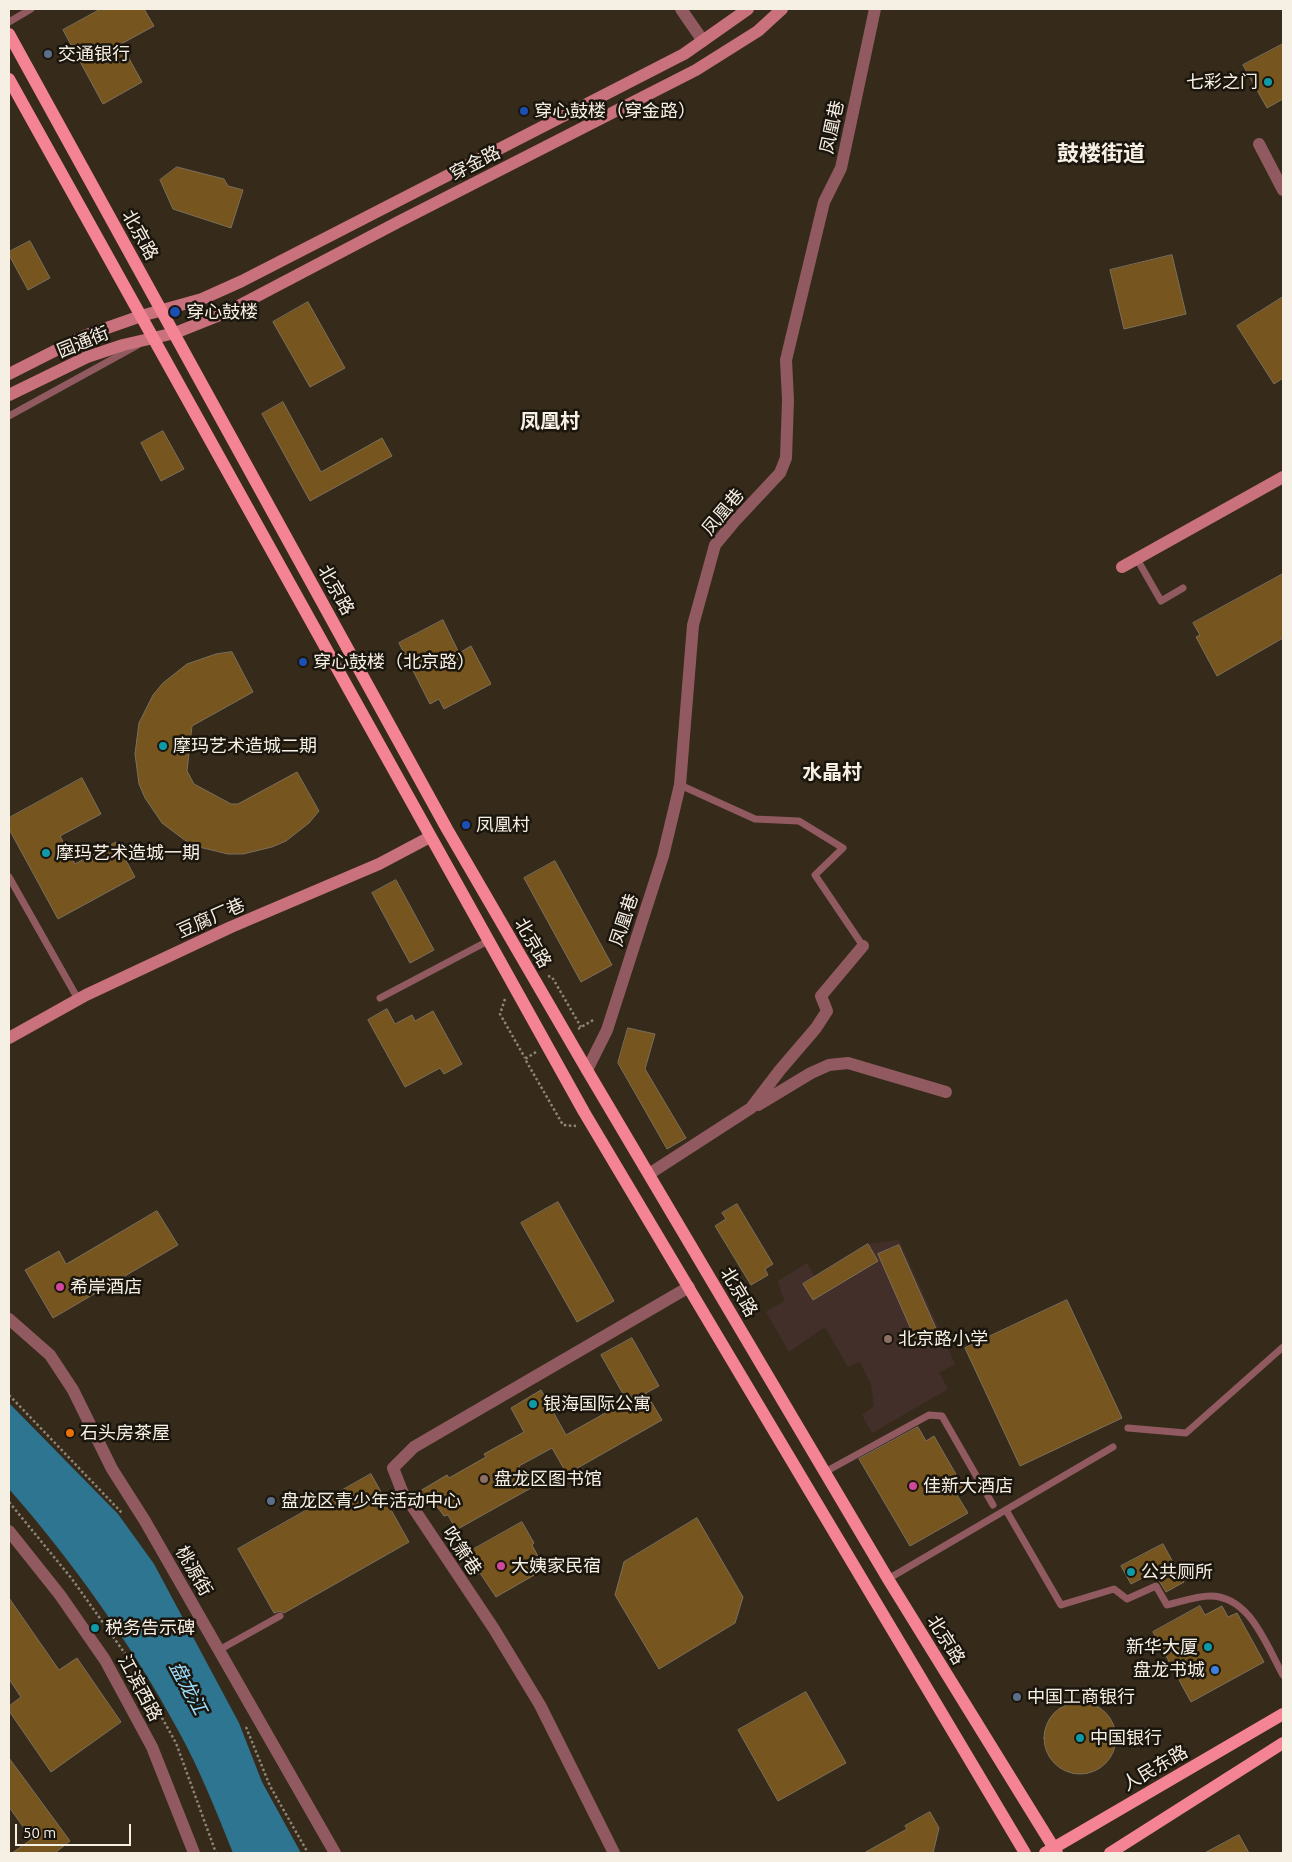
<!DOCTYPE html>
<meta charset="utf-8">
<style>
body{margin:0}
#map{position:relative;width:1292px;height:1862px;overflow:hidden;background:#362b1a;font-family:Ubuntu,sans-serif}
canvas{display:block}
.frame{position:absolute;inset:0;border:10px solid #f6efe4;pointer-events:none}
.scale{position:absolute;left:15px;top:1824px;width:116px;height:22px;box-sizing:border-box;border:2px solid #f6efe4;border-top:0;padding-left:6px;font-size:15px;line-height:18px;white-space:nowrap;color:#f6efe4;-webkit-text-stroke:4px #1a150d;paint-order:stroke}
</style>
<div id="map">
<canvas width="1292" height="1862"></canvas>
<div class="frame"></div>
<div class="scale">50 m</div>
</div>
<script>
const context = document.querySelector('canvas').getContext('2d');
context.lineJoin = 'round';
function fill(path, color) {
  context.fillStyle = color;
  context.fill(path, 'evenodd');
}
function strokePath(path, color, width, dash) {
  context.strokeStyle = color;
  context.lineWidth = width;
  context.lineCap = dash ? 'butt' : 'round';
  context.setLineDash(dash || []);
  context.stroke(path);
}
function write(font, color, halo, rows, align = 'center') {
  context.font = font + ' Ubuntu,"Noto Sans SC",sans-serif';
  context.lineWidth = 5;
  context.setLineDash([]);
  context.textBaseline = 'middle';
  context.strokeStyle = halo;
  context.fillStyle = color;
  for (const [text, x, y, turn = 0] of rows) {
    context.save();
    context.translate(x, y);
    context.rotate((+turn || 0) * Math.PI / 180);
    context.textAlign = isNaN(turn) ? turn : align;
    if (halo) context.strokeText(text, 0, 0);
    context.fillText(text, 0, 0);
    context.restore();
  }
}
fill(new Path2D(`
 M899 1240 955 1364 939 1373 948 1389 872 1433 862 1415 874 1406 871 1384 860 1362 848 1367 825 1327 789 1352 766 1312 784 1301 778 1281 807 1263 814 1276 867 1244Z`), '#432f2a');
fill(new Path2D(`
 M9 1403 118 1514 154 1564 239 1723 262 1782 301 1853H233C217 1813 200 1770 179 1732 132 1645 74 1563 9 1489Z`), '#2d7591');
const building = new Path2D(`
 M101 9H144L154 26 121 44 142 82 103 104 63 30Z
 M1283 44V99L1267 108 1243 65Z
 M177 167 224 179 228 186 243 190 231 228 173 209 160 180Z
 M30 241 50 278 28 290 9 255V252Z
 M1172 255 1186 314 1124 329 1110 270Z
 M1283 297V378L1274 384 1237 326Z
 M308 302 345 368 310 387 273 322Z
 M283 402 321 472 382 438 392 456 310 501 262 414Z
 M163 431 184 469 161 481 141 443Z
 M1283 574V638L1217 676 1196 637 1200 635 1193 623Z
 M443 620 459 653 471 646 491 684 444 709 439 699 430 704 399 643Z
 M232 652 253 692 192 726 187 771 194 784 231 804H238L297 772 319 811 309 823 286 841 272 847 243 854H228L199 847 186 841 162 823 145 798 139 784 135 754 139 723 153 695 163 683 187 664 216 654Z
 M82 778 101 814 60 836 75 864 116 842 135 877 58 919 9 829V818Z
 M555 861 612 965 581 982 524 878Z
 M396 880 434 950 410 963 372 893Z
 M387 1009 395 1024 412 1015 415 1021 433 1011 462 1064 444 1074 440 1068 405 1087 368 1020Z
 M628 1028 655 1034 645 1069 686 1138 667 1149 618 1063Z
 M558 1202 614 1301 577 1322 521 1223Z
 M737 1204 773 1264 765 1269 768 1275 751 1285 715 1226 726 1219 722 1213Z
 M157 1211 178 1245 53 1318 25 1270 59 1251 66 1264Z
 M868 1244 878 1261 813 1300 803 1284Z
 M899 1245 938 1333 917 1343 878 1254Z
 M1067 1300 1122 1418 1020 1466 965 1348Z
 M632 1338 659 1386 646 1393 662 1420 567 1474 552 1448 519 1466 531 1488 456 1530 448 1515 444 1516 439 1509 420 1491 447 1475 449 1478 486 1457 484 1454 524 1432 511 1408 541 1390 566 1435 627 1401 601 1355Z
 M918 1427 926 1441 934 1436 965 1490 957 1495 968 1513 910 1546 859 1459Z
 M371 1474 409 1542 284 1613 280 1611 274 1613 238 1549Z
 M697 1518 743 1597 735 1623 659 1669 615 1595 624 1562Z
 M522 1522 534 1543 532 1545 540 1560 538 1561 543 1570 496 1597 480 1573 477 1575 465 1554Z
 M1163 1544 1184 1582 1166 1592 1154 1572 1131 1584 1121 1566Z
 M9 1598 59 1670 77 1658 121 1722 51 1772 9 1711V1706L21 1697 9 1679Z
 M1200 1606 1205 1615 1222 1606 1228 1617 1237 1613 1264 1662 1191 1702 1153 1632Z
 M806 1692 846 1763 778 1801 738 1730Z
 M1044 1738a36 36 0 1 1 72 0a36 36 0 1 1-72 0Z
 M9 1758 70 1841 55 1853H12L32 1839 9 1807Z
 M930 1812 939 1828 933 1853H864L907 1829 905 1826Z
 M1239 1835 1249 1853H1205Z`);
fill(building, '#76551e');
strokePath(building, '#7c6f5c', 1);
strokePath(new Path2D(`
 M548 976 552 977 581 1027
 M505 999 500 1014 525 1058
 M578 1029 595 1019
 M536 1052 525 1059 563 1125 576 1126
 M9 1395 122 1513
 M9 1502 72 1579 131 1662 176 1743 216 1853
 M246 1727 270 1786 308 1853`), '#8e8577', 2.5, [2.5, 2.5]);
strokePath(new Path2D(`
 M9 22 31 9
 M9 416 138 345
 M1137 559 1161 601 1183 588
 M680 785 755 819 799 821 843 848 815 875 863 946
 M9 877 78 999
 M380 998 488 941
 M1128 1428 1186 1433 1283 1347
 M825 1472 929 1415 942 1416 993 1505
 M1006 1510 1061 1605 1114 1589 1127 1599 1156 1586 1167 1605C1180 1602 1196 1596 1210 1596 1250 1596 1266 1645 1283 1675
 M888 1579 1113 1447
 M219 1650 280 1616`), '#915a61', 7);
strokePath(new Path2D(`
 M681 9 703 41
 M1259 144 1283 190
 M587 1070 607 1030 663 856 680 785 693 625 715 545 735 521 780 473 786 458 788 400 786 360 824 202 841 168 875 9
 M758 1105 811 1073 829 1065 848 1063 946 1092
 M649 1174 751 1108 780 1070 816 1028 827 1011 821 996 863 946
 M9 1319 50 1355 73 1390 112 1469 145 1521 335 1853
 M9 1531 60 1595 105 1660 152 1747 194 1853
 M614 1853 540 1705 494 1629 402 1491 393 1468 414 1447 689 1287`), '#915a61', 12);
strokePath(new Path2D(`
 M9 374 84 336 141 316 202 299 242 281 684 54 748 9
 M9 395 87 357 123 345 175 333 225 313 402 220 696 70 758 31 782 9
 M1122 567 1283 477
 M9 1038 86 995 231 927 379 864 430 837`), '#c9717d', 12);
strokePath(new Path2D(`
 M9 34 447 829 587 1070 888 1579 1057 1853
 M9 79 584 1112 1025 1853
 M1045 1853 1283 1714
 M1110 1853 1283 1743`), '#f48393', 12);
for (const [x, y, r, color] of [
 [48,54,5,"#5c6f8a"],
 [1268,82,5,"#0f9aa8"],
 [524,111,5,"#1a4fb4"],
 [175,312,6,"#1a4fb4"],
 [303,662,5,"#1a4fb4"],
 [163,746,5,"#0f9aa8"],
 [466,825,5,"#1a4fb4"],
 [46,853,5,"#0f9aa8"],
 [60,1287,5,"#d1479c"],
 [888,1339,5,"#8d6e63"],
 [533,1404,5,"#0f9aa8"],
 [70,1433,5,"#e8710a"],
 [484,1479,5,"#8d6e63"],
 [913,1486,5,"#d1479c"],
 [271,1501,5,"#5c6f8a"],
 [501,1566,5,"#d1479c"],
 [1131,1572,5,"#0f9aa8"],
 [95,1628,5,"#0f9aa8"],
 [1208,1647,5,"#0f9aa8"],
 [1215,1670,5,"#3f7fe0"],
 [1017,1697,5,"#5c6f8a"],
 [1080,1738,5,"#0f9aa8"]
]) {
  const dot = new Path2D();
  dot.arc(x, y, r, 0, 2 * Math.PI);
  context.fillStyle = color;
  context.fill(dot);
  strokePath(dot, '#1a150d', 2);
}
write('18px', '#f6efe4', '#1a150d', [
 ["交通银行",58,54],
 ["七彩之门",1258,82,"right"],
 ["穿心鼓楼（穿金路）",534,111],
 ["穿心鼓楼",186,312],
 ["穿心鼓楼（北京路）",313,662],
 ["摩玛艺术造城二期",173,746],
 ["凤凰村",476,825],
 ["摩玛艺术造城一期",56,853],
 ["希岸酒店",70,1287],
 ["北京路小学",898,1339],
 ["银海国际公寓",543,1404],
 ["石头房茶屋",80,1433],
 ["盘龙区图书馆",494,1479],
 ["佳新大酒店",923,1486],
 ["盘龙区青少年活动中心",281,1501],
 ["大姨家民宿",511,1566],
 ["公共厕所",1141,1572],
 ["税务告示碑",105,1628],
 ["新华大厦",1198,1647,"right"],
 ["盘龙书城",1205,1670,"right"],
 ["中国工商银行",1027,1697],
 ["中国银行",1090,1738]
], 'left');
write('18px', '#f6efe4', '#1a150d', [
 ["凤凰巷",832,127,-78],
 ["穿金路",475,163,-27],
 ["北京路",140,235,61],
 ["园通街",83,342,-22],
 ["凤凰巷",723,512,-50],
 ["北京路",336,590,61],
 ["豆腐厂巷",211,918,-24],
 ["凤凰巷",624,920,-72],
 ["北京路",533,943,60],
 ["北京路",739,1292,59],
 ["吹箫巷",462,1551,56],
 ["桃源街",194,1571,60],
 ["北京路",946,1640,58],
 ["江滨西路",140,1688,62],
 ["人民东路",1155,1768,-30]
]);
write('italic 19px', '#9ce0fe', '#1a150d', [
 ["盘龙江",188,1688,62]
]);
write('bold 20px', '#f6efe4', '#1a150d', [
 ["凤凰村",550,421],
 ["水晶村",832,772]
]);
write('bold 22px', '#f6efe4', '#1a150d', [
 ["鼓楼街道",1101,154]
]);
</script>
